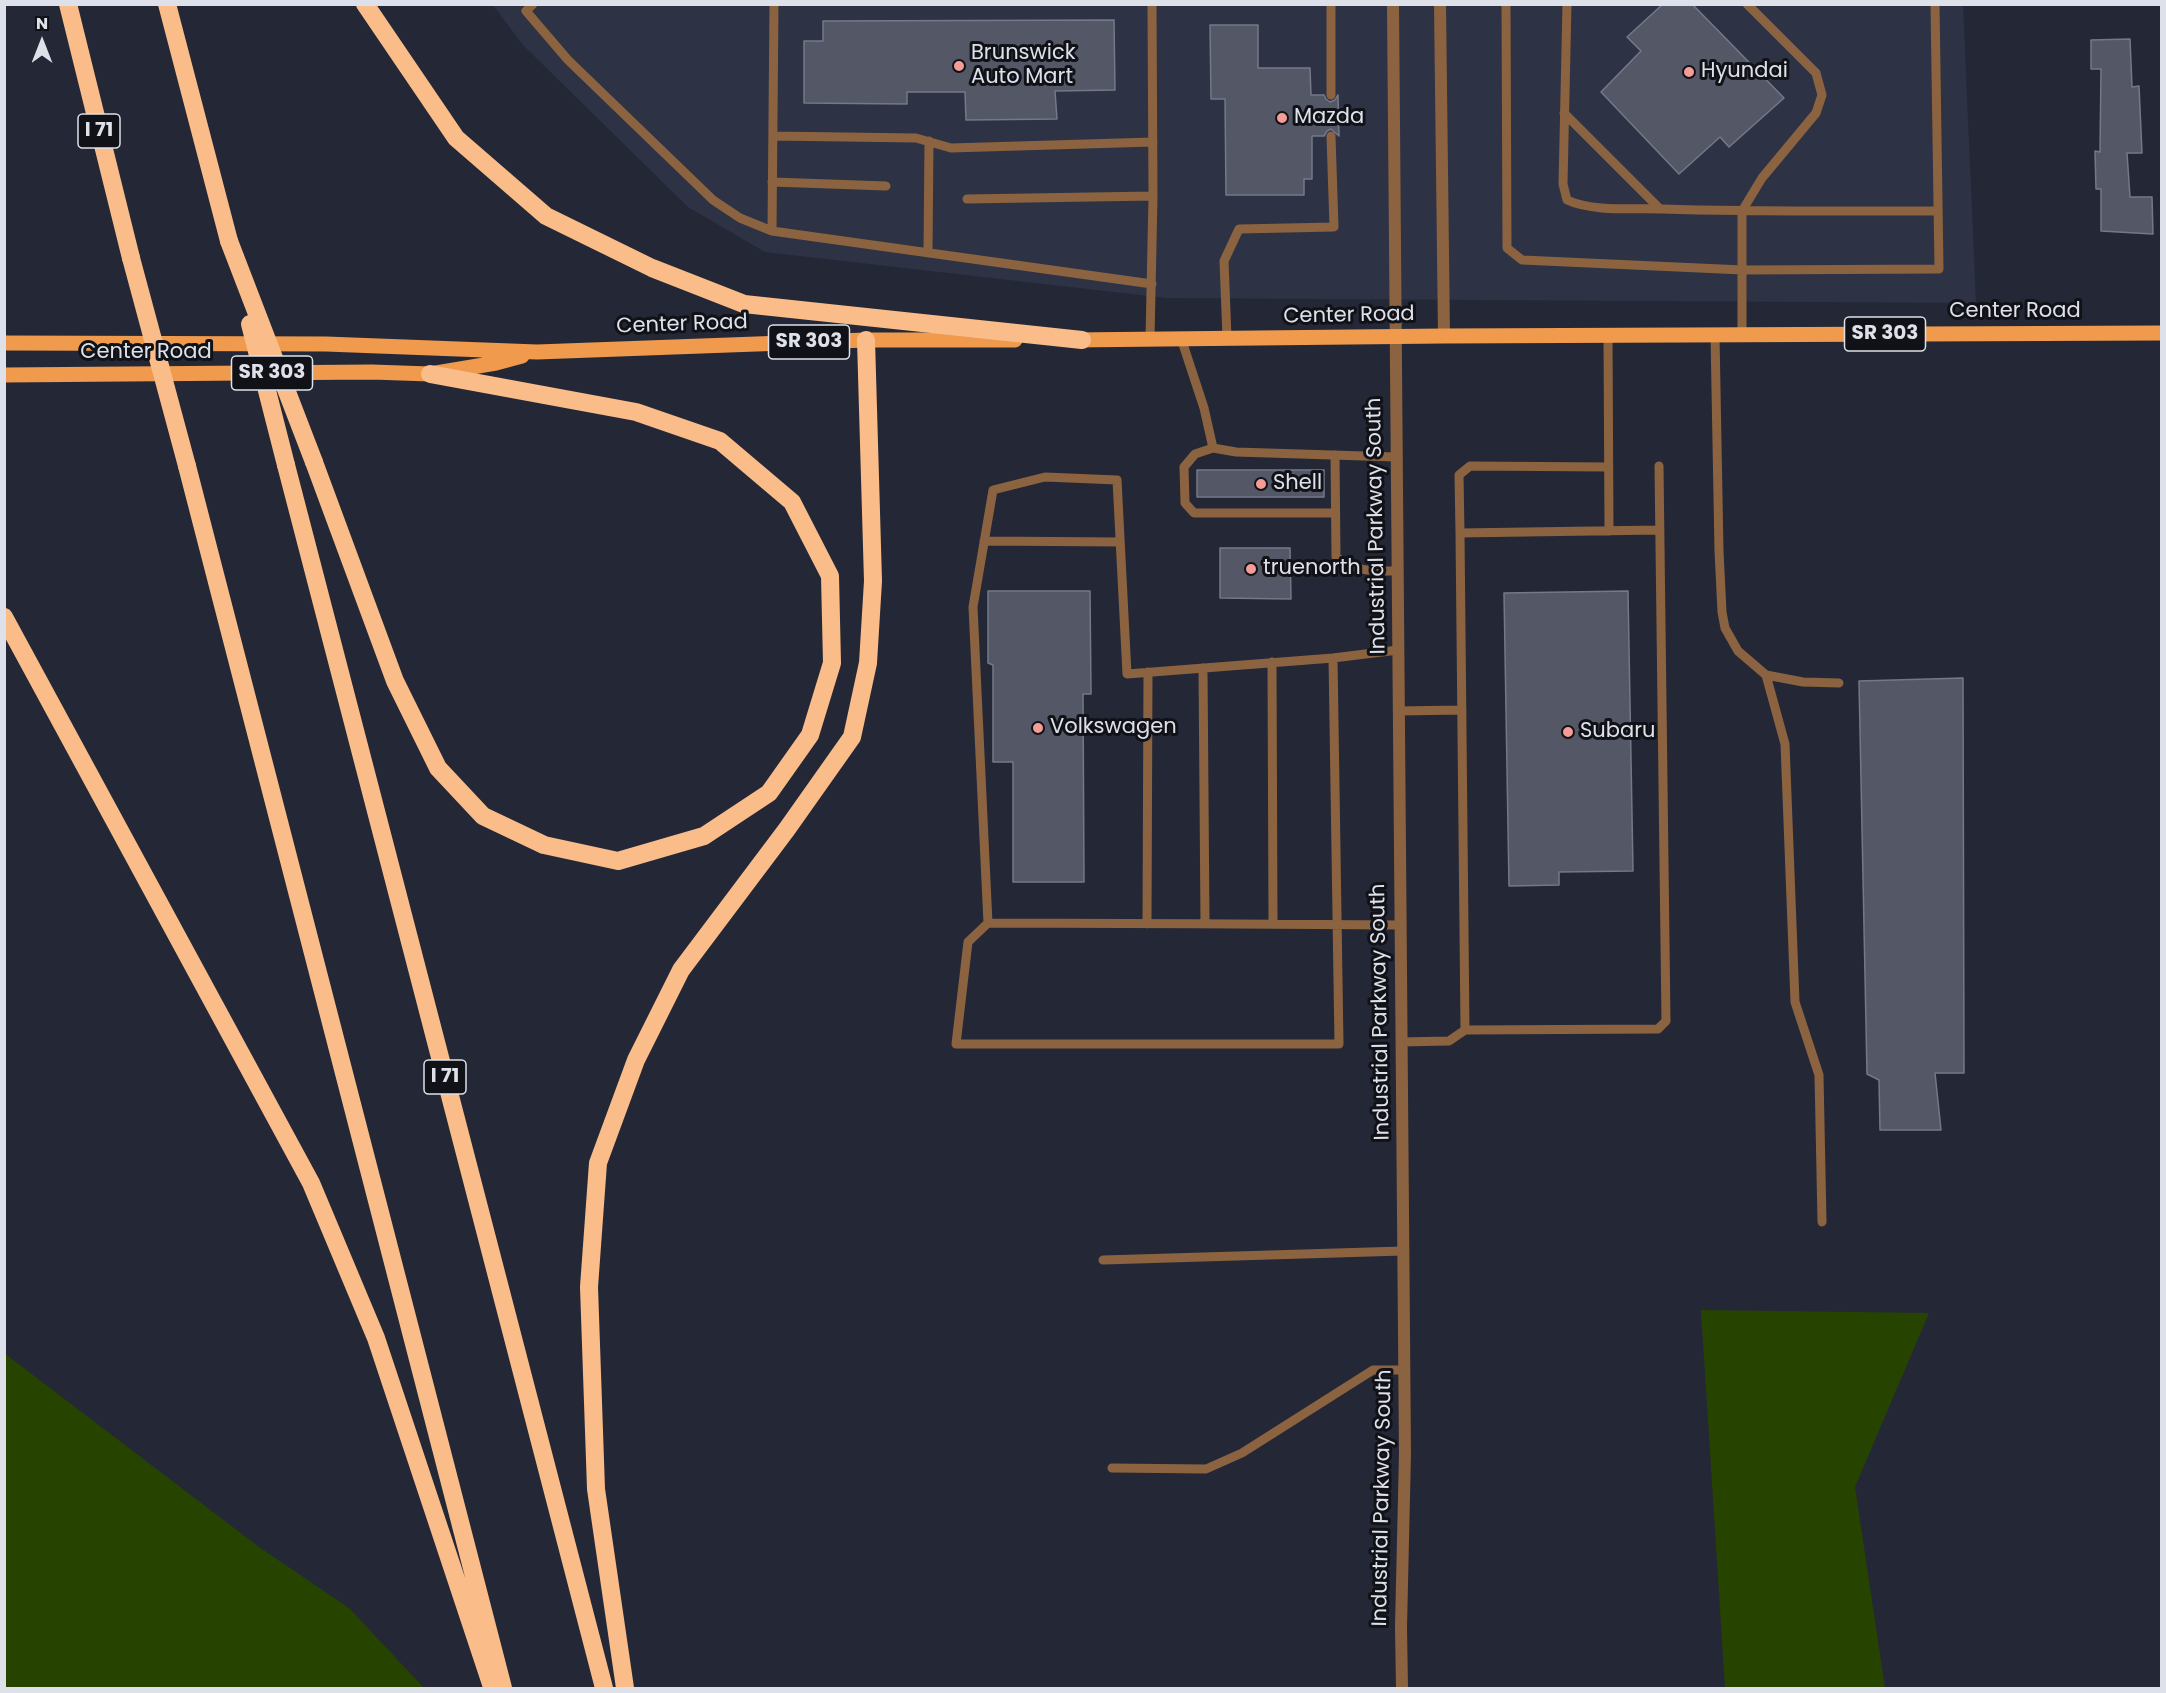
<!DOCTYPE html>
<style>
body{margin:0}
#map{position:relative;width:2166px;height:1693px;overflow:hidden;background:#242836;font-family:Poppins,sans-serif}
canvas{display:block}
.frame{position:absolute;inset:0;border:6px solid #dee1ea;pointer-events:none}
.north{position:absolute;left:12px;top:12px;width:60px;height:60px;-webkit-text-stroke:4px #101217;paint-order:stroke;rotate:0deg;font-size:16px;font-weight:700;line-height:24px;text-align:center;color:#dee1ea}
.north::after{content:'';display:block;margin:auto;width:21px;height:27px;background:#dee1ea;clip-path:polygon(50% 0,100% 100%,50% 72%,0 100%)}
</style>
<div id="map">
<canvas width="2166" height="1693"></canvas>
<div class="frame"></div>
<div class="north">N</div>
</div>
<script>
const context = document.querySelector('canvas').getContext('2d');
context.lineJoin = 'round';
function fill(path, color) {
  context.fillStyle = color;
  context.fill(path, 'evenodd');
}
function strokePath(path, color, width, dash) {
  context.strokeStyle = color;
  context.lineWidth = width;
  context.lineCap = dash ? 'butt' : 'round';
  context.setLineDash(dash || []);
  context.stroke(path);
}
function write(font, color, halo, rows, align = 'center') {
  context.font = font + ' Poppins,sans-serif';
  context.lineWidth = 6;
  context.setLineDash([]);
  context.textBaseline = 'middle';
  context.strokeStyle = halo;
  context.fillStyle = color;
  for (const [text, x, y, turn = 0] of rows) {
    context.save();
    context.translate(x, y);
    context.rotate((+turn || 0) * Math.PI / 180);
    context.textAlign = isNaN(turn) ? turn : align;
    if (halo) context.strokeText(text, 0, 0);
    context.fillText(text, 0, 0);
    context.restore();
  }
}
fill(new Path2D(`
 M493 5H1963L1976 303 1166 298 765 252 688 207 523 45Z`), '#2d3344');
fill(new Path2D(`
 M1701 1310 1929 1313 1855 1487 1885 1688H1725Z
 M4 1353 259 1547 349 1608 424 1688H5Z`), '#264400');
const building = new Path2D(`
 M1663 4H1692L1784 98 1729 147 1720 137 1679 174 1601 92 1641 51 1627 37Z
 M1114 20 1115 90 1055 91 1057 119 966 120 965 92H907V104L804 103V41H823V21Z
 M1210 25H1258V68H1310L1311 95H1324L1326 99 1330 102 1335 100 1338 95 1339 136 1331 129 1327 131 1324 136H1312V179H1304V195H1226L1225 99H1211Z
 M2130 39 2132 87 2139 86 2142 153H2127L2130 197H2152L2153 234 2101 231V189H2096L2095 151 2100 152 2101 69H2091V40Z
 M1197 470H1324V497H1197Z
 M1220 548H1290L1291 599 1220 598Z
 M988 591H1090L1091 694H1083L1084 882H1013V762H993V665L988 663Z
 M1628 591 1633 871 1559 872V885L1509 886 1504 593Z
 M1963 678 1964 1073H1935L1941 1130H1880L1879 1080 1867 1074 1859 681Z`);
fill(building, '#535766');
strokePath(building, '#747989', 1.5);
strokePath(new Path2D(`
 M533 4 526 11 568 60 713 200 740 218 772 231
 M774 4 772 231 1152 284
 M1506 4 1507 248 1522 260 1743 270 1939 269 1935 4
 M1567 4 1563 184 1567 200C1593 212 1634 208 1662 209 1754 212 1846 211 1938 211
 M1331 95V4
 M1564 113 1660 209
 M773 136 916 138 951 148 1153 142
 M772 182 886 186
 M967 199 1153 196
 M928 253 929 141
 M1742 334V211L1762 178 1816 113 1822 95 1816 73 1747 4
 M1608 335 1609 531
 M1715 335 1719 551 1722 612 1725 628 1738 651 1766 675 1803 682 1839 683
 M1181 338 1204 408 1213 448 1236 452 1396 457
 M1227 338 1224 261 1239 229 1334 227 1331 136
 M1150 339 1153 196 1152 4
 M1213 448 1195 454 1184 467 1185 503 1194 513H1335
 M1335 455 1336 557C1354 572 1374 571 1397 571
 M1460 533 1459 475 1470 466 1608 467
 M984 541 1120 542
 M1333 658 1398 650
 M1272 662 1273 924
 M1203 668 1205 924
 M1766 675 1785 744 1795 1002 1819 1075 1822 1222
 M1398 711 1462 710
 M988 923 973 607 993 490 1045 477 1117 480 1127 674 1333 658 1339 1044H956L968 942 988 923C1125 923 1263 924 1400 925
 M1147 924 1148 672
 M1465 1030 1460 533 1659 530
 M1401 1042 1449 1041 1465 1030 1658 1029 1666 1021 1659 466
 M1103 1260 1403 1251
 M1112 1468 1206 1469 1242 1453 1373 1370H1404`), '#8c6340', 9);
strokePath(new Path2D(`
 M1393 4 1405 1453 1401 1627 1402 1688
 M1440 4 1444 336`), '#8c6340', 12);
strokePath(new Path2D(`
 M1072 340 1444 336 2162 333
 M4 343 326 344 537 352 866 340H1015
 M4 375 372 372 430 374 496 363 522 356`), '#ef9a4d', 15);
strokePath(new Path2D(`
 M68 4 131 258
 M167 4 229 241
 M365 4 456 138 546 216 652 268 744 304 1082 340
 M314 462 395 681 438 768 483 816 544 845 618 861 704 836 769 793 810 735 832 663 830 576 792 502 720 441 636 412 430 374
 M286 465 604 1688
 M187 466 503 1688
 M4 617 311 1183 376 1338 492 1687
 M625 1688 596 1489 589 1287 598 1163 636 1060 681 970 787 829 852 737 868 663 873 581 866 340`), '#fabd8a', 18);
strokePath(new Path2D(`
 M229 241 314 462
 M131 258 187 466
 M250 324 286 465`), '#fabd8a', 18);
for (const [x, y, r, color] of [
 [959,66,6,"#f59c96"],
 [1689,72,6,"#f59c96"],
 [1282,118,6,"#f59c96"],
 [1261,484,6,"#f59c96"],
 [1251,569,6,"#f59c96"],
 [1038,728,6,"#f59c96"],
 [1568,732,6,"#f59c96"]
]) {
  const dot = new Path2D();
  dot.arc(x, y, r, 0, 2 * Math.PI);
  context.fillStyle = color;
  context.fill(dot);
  strokePath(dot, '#101217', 2);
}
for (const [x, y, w] of [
 [99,131,42],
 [1885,334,81],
 [809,342,81],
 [272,373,81],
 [445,1077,42]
]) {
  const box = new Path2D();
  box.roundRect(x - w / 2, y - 17, w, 34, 4.5);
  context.fillStyle = '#101217';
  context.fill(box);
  strokePath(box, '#dee1ea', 1.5);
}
write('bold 20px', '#dee1ea', null, [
 ["I 71",99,131],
 ["SR 303",1885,334],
 ["SR 303",809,342],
 ["SR 303",272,373],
 ["I 71",445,1077]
]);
write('21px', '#dee1ea', '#101217', [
 ["Brunswick",971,54],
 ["Auto Mart",971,78],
 ["Hyundai",1701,72],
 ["Mazda",1294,118],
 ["Shell",1273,484],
 ["truenorth",1263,569],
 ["Volkswagen",1050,728],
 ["Subaru",1580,732]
], 'left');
write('21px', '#dee1ea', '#101217', [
 ["Center Road",2015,312],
 ["Center Road",1349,316,-1],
 ["Center Road",682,325,-2],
 ["Center Road",146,353],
 ["Industrial Parkway South",1377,526,-91],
 ["Industrial Parkway South",1381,1012,-91],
 ["Industrial Parkway South",1383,1498,-89]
]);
</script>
